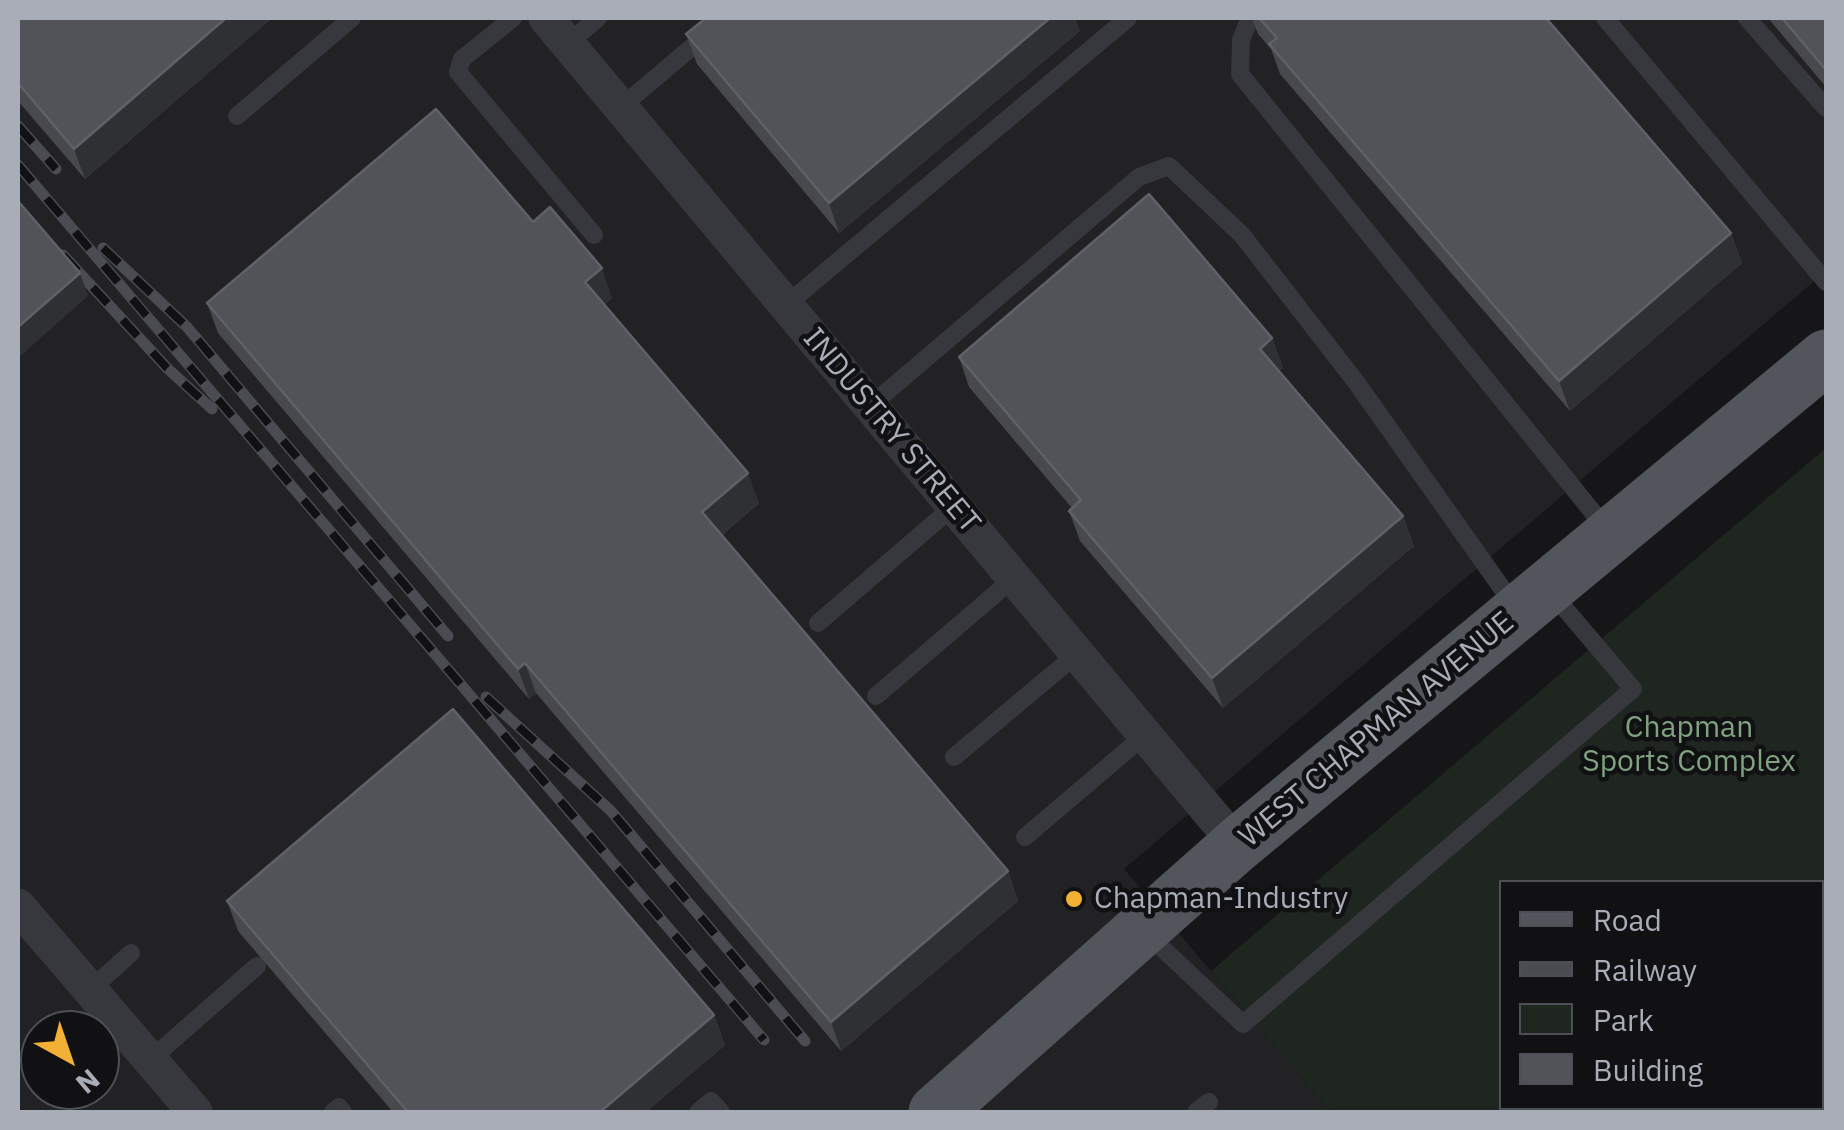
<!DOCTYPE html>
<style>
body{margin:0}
#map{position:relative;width:1844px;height:1130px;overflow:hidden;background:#161618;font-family:"IBM Plex Sans",sans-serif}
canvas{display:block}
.frame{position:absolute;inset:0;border:20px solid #a8adb8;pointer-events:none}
.legend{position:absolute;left:1499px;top:880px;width:325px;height:230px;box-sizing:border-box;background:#111113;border:2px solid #4d4f55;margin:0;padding:12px 18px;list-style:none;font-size:30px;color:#a8adb8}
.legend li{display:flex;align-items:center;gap:20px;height:50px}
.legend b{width:50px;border:2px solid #4d4f55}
.north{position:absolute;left:20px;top:1010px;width:100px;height:100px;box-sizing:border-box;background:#111113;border:2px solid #4d4f55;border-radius:50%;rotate:140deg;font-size:28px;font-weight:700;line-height:40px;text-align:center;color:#a8adb8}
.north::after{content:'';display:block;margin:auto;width:35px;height:45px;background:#f2b134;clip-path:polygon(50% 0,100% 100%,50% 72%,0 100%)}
</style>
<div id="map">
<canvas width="1844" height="1130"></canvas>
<div class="frame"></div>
<ul class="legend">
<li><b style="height:12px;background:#53555c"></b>Road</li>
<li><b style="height:12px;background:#4a4c52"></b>Railway</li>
<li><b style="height:28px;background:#1e261f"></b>Park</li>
<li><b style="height:28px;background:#525359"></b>Building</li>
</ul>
<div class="north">N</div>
</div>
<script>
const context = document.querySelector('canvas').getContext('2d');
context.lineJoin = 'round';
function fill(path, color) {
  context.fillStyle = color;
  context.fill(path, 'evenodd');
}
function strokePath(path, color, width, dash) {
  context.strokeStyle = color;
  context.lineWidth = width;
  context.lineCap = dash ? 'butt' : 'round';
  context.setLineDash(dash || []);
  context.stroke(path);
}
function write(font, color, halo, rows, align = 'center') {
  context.font = font + ' "IBM Plex Sans",sans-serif';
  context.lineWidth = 9;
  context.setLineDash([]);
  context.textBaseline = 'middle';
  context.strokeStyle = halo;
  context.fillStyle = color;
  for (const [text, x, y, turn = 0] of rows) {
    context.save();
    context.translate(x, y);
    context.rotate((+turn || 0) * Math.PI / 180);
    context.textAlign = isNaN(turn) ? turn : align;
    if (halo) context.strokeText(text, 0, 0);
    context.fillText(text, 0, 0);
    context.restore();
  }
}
fill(new Path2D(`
 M18 18H1826V271L1124 869 1331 1112H18ZM40 1030H100V1090H40Z`), '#222225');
fill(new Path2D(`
 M1826 448V1112H1331L1211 971ZM1502 882H1822V1108H1502Z`), '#1e261f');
strokePath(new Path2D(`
 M513 18 462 59 458 72 594 235
 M1250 18 1241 40 1240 74 1608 531
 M1605 18 1826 282
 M1747 18 1826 108
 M568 43 598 18
 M621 107 712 30 720 18
 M237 116 352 18
 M786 305 1128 18
 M870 406 1139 177 1169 166 1242 235 1356 382 1516 608
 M818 623 954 506
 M876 696 1014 578
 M954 757 1077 654
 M1025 837 1145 735
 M1146 933 1243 1024 1633 689 1550 591
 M90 990 131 953
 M150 1060 257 966
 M333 1112 339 1107 343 1112
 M698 1112 711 1101 721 1112
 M1196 1112 1209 1102`), '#37383d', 18);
strokePath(new Path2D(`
 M546 18 1237 845
 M18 906 195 1112`), '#37383d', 35);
strokePath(new Path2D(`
 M936 1112 1237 845 1826 357`), '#53555c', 55);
const rail = new Path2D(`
 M18 126 56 169
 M18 165 764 1040
 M103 248 187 327 448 636
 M63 255 167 368 212 409
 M486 697 611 811 805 1041`);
strokePath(rail, '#4a4c52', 11);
strokePath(rail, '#111113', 8, [22]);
fill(new Path2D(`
 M18 18H272L85 179 18 101Z
 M1252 18H1546L1731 233 1742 263 1570 411 1280 74 1271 49 1258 34Z
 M1768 18H1826V87Z
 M1080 31 839 233 697 64 686 34Z
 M533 222 612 298 604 305 759 503 722 535 1008 871 1018 901 841 1051 536 693 529 699 218 333 207 303Z
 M1272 338 1283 368 1279 371 1403 516 1414 546 1223 708 1080 541 1069 511 1072 508 969 387 959 357Z
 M227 901 714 1015 725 1045 646 1112H393L238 931Z`), '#47494d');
fill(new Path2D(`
 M226 18H272L85 179 74 149Z
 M1050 18H1075L1080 31 839 233 829 203Z
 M1731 233 1742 263 1570 411 1559 381Z
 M602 268 612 298 596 312 585 282Z
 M80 273 88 296 18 358V327Z
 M1272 338 1283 368 1271 378 1260 349Z
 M748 473 759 503 713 542 702 512Z
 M1403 516 1414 546 1223 708 1212 678Z
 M525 663 536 693 529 699 518 669Z
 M1008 871 1018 901 841 1051 831 1022Z
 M714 1015 725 1045 646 1112H600Z`), '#2f3033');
const building = new Path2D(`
 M18 18H226L74 149 18 83Z
 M706 18H1050L829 203 686 34Z
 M1259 18H1546L1731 233 1559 381 1269 44 1277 38Z
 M1782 18H1826V70Z
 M436 109 533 222 550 207 602 268 585 282 748 473 702 512 1008 871 831 1022 525 663 518 669 207 303Z
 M1149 194 1272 338 1260 349 1403 516 1212 678 1069 511 1081 500 959 357Z
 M18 201 80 273 18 327Z
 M453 709 714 1015 600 1112H408L227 901Z`);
fill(building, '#525359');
strokePath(building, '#5f6168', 2.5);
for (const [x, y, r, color] of [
 [1074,899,10,"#f2b134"]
]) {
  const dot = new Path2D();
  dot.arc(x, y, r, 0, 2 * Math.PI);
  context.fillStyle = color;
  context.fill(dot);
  strokePath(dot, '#111113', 4);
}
write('30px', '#a8adb8', '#111113', [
 ["INDUSTRY STREET",891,431,50],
 ["WEST CHAPMAN AVENUE",1377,730,-40]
]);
write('30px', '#7fa381', '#111113', [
 ["Chapman",1689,728],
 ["Sports Complex",1689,762]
]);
write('30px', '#a8adb8', '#111113', [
 ["Chapman-Industry",1094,899]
], 'left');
</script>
